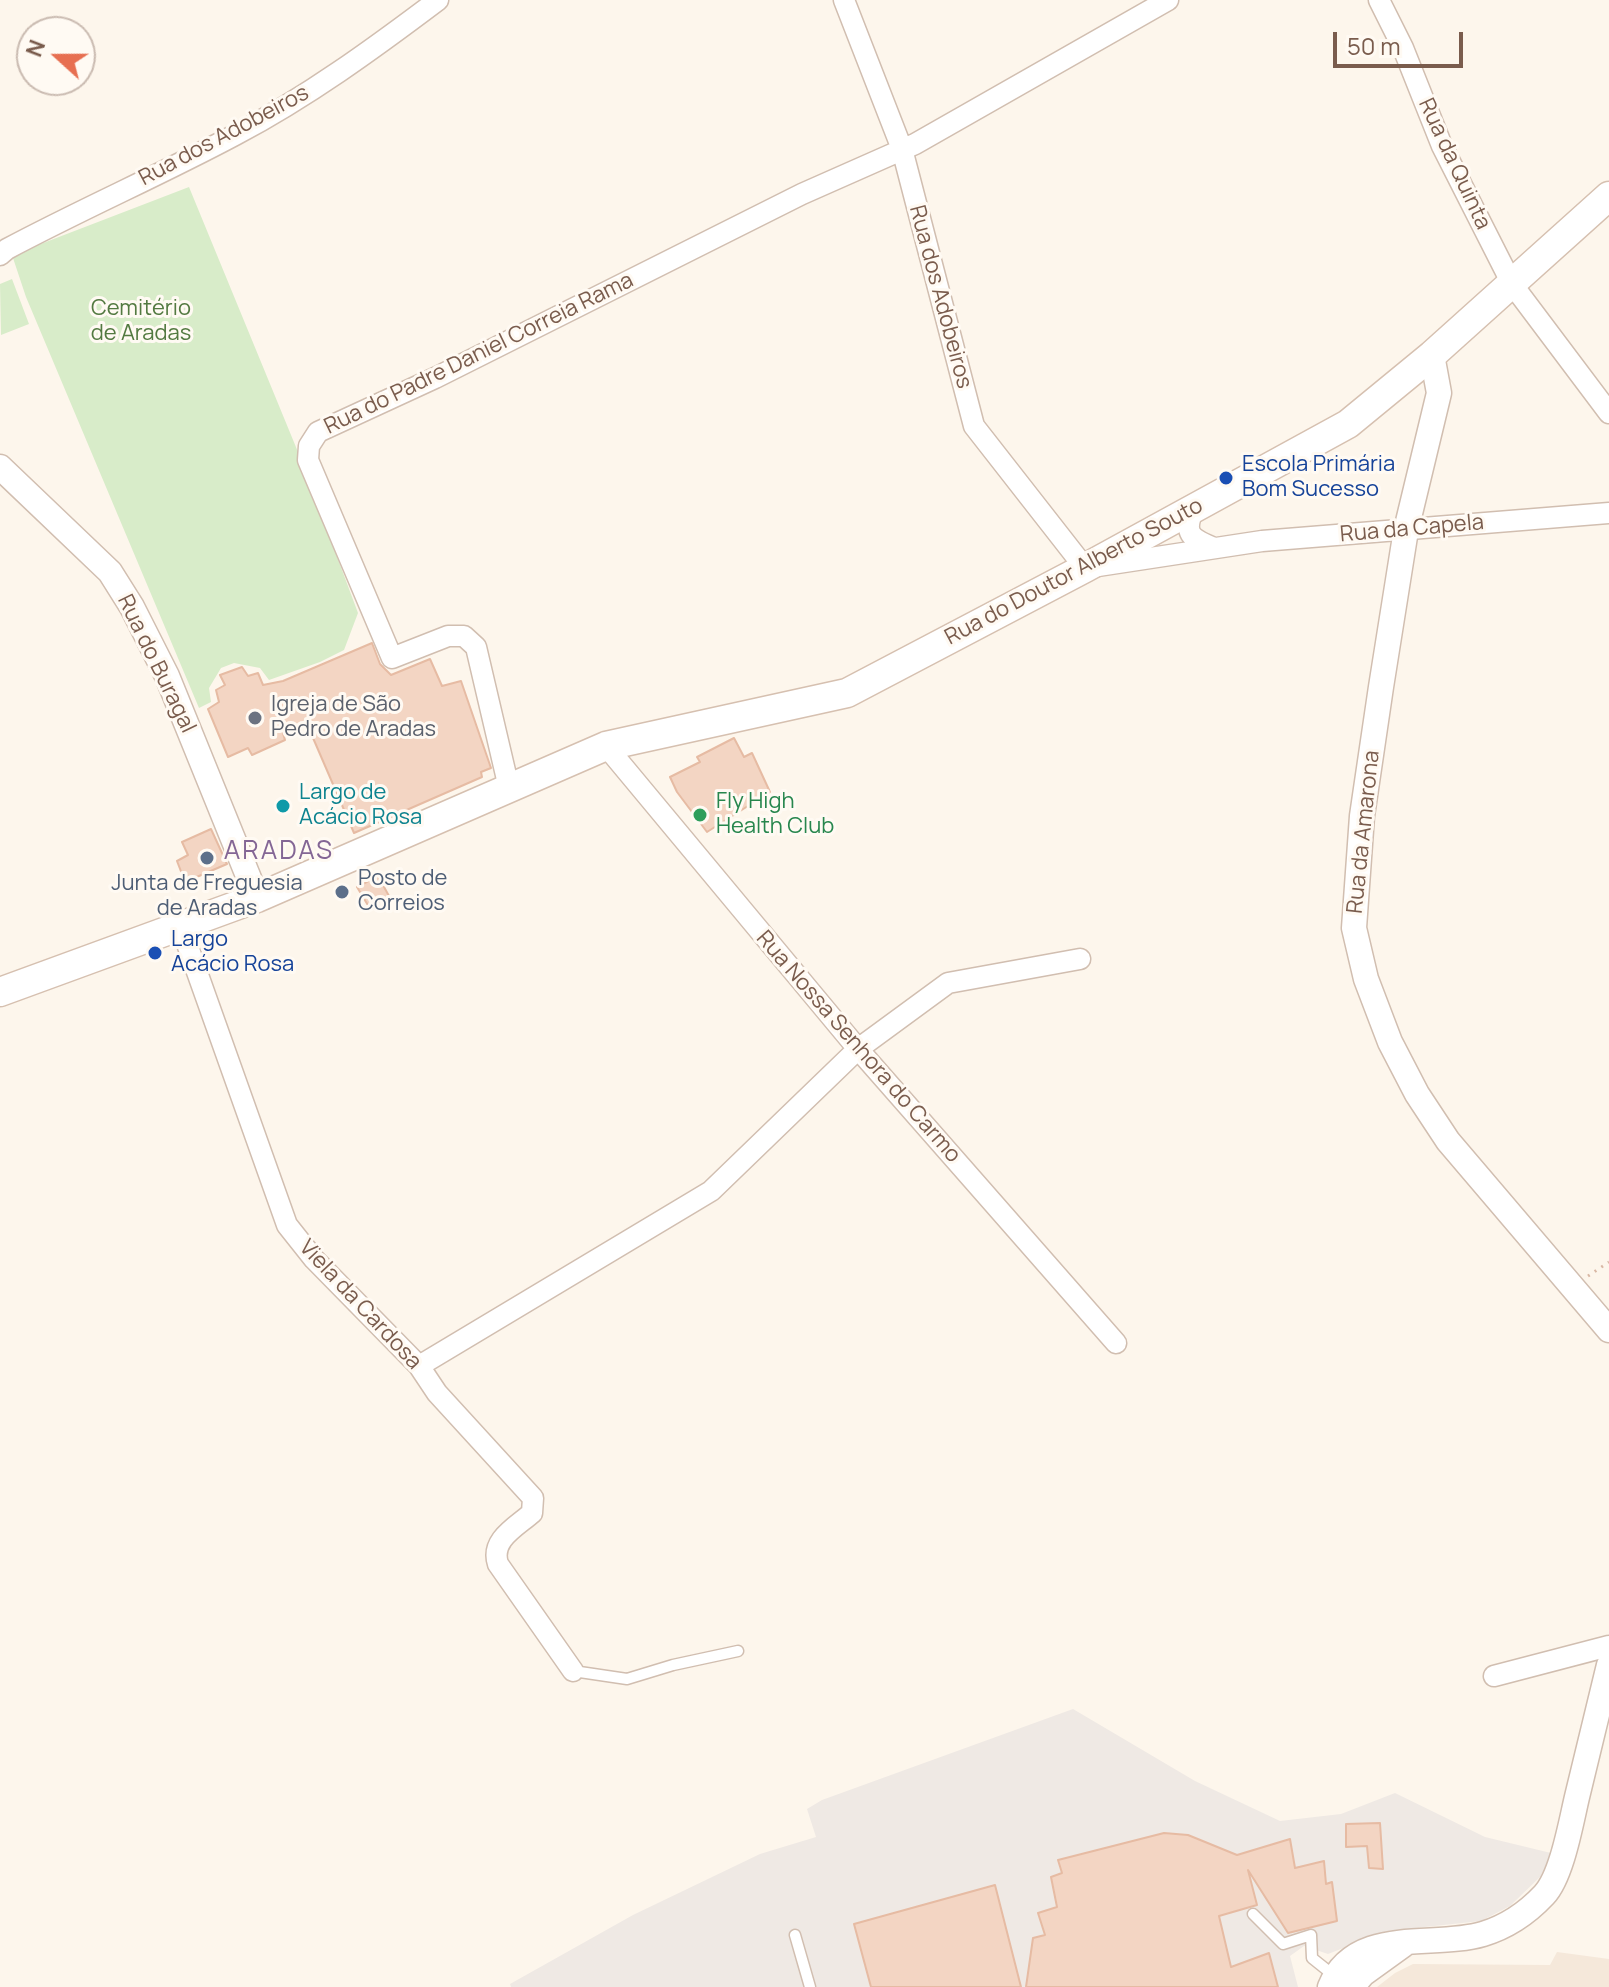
<!DOCTYPE html>
<meta charset="utf-8">
<style>
body{margin:0}
#map{position:relative;width:1609px;height:1987px;overflow:hidden;background:#fdf6ec;font-family:Manrope,sans-serif}
canvas{display:block}
.north{position:absolute;left:16px;top:16px;width:80px;height:80px;box-sizing:border-box;background:#fffaf3;border:2px solid #cabbb1;border-radius:50%;rotate:291deg;font-size:22px;font-weight:700;line-height:32px;text-align:center;color:#7a5c4d}
.north::after{content:'';display:block;margin:auto;width:28px;height:36px;background:#e76f51;clip-path:polygon(50% 0,100% 100%,50% 72%,0 100%)}
.scale{position:absolute;left:1333px;top:32px;width:130px;height:36px;box-sizing:border-box;border:4px solid #7a5c4d;border-top:0;padding-left:10px;font-size:24px;line-height:28px;white-space:nowrap;color:#7a5c4d;-webkit-text-stroke:6px #fffaf3;paint-order:stroke}
</style>
<div id="map">
<canvas width="1609" height="1987"></canvas>
<div class="north">N</div>
<div class="scale">50 m</div>
</div>
<script>
const context = document.querySelector('canvas').getContext('2d');
context.lineJoin = 'round';
function fill(path, color) {
  context.fillStyle = color;
  context.fill(path, 'evenodd');
}
function strokePath(path, color, width, dash) {
  context.strokeStyle = color;
  context.lineWidth = width;
  context.lineCap = dash ? 'butt' : 'round';
  context.setLineDash(dash || []);
  context.stroke(path);
}
function write(font, color, halo, rows, align = 'center') {
  context.font = font + ' Manrope,sans-serif';
  context.lineWidth = 6;
  context.setLineDash([]);
  context.textBaseline = 'middle';
  context.strokeStyle = halo;
  context.fillStyle = color;
  for (const [text, x, y, turn = 0] of rows) {
    context.save();
    context.translate(x, y);
    context.rotate((+turn || 0) * Math.PI / 180);
    context.textAlign = isNaN(turn) ? turn : align;
    if (halo) context.strokeText(text, 0, 0);
    context.fillText(text, 0, 0);
    context.restore();
  }
}
fill(new Path2D(`
 M1557 1952 1609 1959V1987H1377L1395 1973 1413 1964 1550 1965Z`), '#f5e8da');
fill(new Path2D(`
 M1073 1709 1195 1781 1280 1821 1341 1814 1395 1793 1485 1837 1551 1853 1541 1876 1510 1906 1481 1921 1387 1931 1328 1954 1304 1946 1290 1956 1298 1987H511L510 1984 633 1915 760 1854 816 1837 807 1809 822 1800Z`), '#efe9e4');
fill(new Path2D(`
 M189 187 298 452 358 613 344 650 320 662 269 680 260 668 234 663 221 668 209 688 211 702 199 708 26 297 12 255Z
 M12 279 29 324 1 335 0 284Z`), '#d8ecc9');
const building = new Path2D(`
 M372 643 380 664 391 675 430 659 442 686 461 681 491 768 481 772 482 777 354 833 307 724 283 733 285 740 252 755 248 748 228 757 208 709 219 702 216 690 225 685 220 675 242 667 248 676 258 673 263 685 283 681Z
 M734 738 744 757 752 753 770 792 707 832 677 792 670 777 700 762 697 757Z
 M211 829 227 864 185 882 177 861 188 855 182 842Z
 M378 876 389 896 369 907 357 887Z
 M1380 1823 1383 1869 1369 1868 1367 1846 1346 1847V1824Z
 M1164 1833 1188 1835 1237 1855 1290 1839 1295 1868 1324 1861 1326 1884 1332 1882 1337 1921 1288 1933 1248 1870 1257 1905 1219 1916 1231 1967 1269 1953 1278 1987H1026L1033 1938 1045 1935 1038 1913 1057 1907 1051 1877 1062 1873 1058 1860Z
 M995 1885 1021 1987H871L854 1924Z`);
fill(building, '#f3d5c3');
strokePath(building, '#e6bba3', 2);
const service = new Path2D(`
 M573 1671 627 1679 673 1665 738 1651
 M1253 1914 1283 1944 1311 1935 1312 1958 1337 1978
 M795 1935 810 1987`);
const minor = new Path2D(`
 M844 0 902 149 974 426 1085 568 1262 541 1609 513
 M1379 0 1403 48 1442 146 1512 284 1609 413
 M0 255 7 249C82 209 160 175 235 135 307 97 373 49 438 0
 M1194 508C1183 534 1190 538 1214 548
 M606 746 858 1049 1116 1343
 M509 788 476 647 464 636H448L392 658 308 460 309 446 318 432 435 378 802 194 915 144 1168 0
 M181 927 287 1225 314 1259 419 1366 437 1393 533 1498 532 1513C516 1527 490 1540 498 1564L573 1671
 M419 1366 711 1191 858 1049 948 983 1080 959
 M1494 1676 1609 1646`);
const tertiary = new Path2D(`
 M1432 355 1439 393 1406 530 1381 687 1362 816 1354 928 1366 979 1390 1042 1417 1094 1448 1141 1609 1330
 M0 467 110 572 132 607 167 676 257 898
 M1330 1987C1355 1925 1433 1949 1483 1934 1506 1927 1528 1912 1544 1895 1562 1876 1571 1822 1577 1797 1588 1753 1598 1709 1609 1665
 M1352 1987 1363 1974 1406 1943`);
const secondary = new Path2D(`
 M0 992 257 898 606 746 847 693 1085 568 1348 424 1432 355 1609 196`);
strokePath(service, '#d1beb0', 13);
strokePath(minor, '#d1beb0', 23);
strokePath(tertiary, '#d1beb0', 27);
strokePath(secondary, '#d6c0b0', 31);
strokePath(new Path2D(`
 M1588 1276 1609 1262`), '#d9b8a5', 3, [2, 6]);
strokePath(service, '#fff', 10);
strokePath(minor, '#fff', 20);
strokePath(tertiary, '#fff', 24);
strokePath(secondary, '#fff', 28);
for (const [x, y, r, color] of [
 [1226,478,8,"#1a4fb4"],
 [255,718,8,"#6b7280"],
 [283,806,8,"#0f9aa8"],
 [700,815,8,"#2e9e5b"],
 [207,858,8,"#5c6f8a"],
 [342,892,8,"#5c6f8a"],
 [155,953,8,"#1a4fb4"]
]) {
  const dot = new Path2D();
  dot.arc(x, y, r, 0, 2 * Math.PI);
  context.fillStyle = color;
  context.fill(dot);
  strokePath(dot, '#fffaf3', 3);
}
write('22px', '#7a5c4d', '#fffaf3', [
 ["Rua dos Adobeiros",224,136,-28],
 ["Rua da Quinta",1454,164,65],
 ["Rua dos Adobeiros",940,297,75],
 ["Rua do Padre Daniel Correia Rama",479,354,-26],
 ["Rua da Capela",1412,529,-5],
 ["Rua do Doutor Alberto Souto",1074,572,-28],
 ["Rua do Buragal",156,664,64],
 ["Rua da Amarona",1364,832,-84],
 ["Rua Nossa Senhora do Carmo",858,1047,49],
 ["Viela da Cardosa",360,1305,47]
]);
write('22px', '#537a41', '#fffaf3', [
 ["Cemitério",141,309],
 ["de Aradas",141,334]
]);
write('22px', '#164399', '#fffaf3', [
 ["Escola Primária",1242,465],
 ["Bom Sucesso",1242,490],
 ["Largo",171,940],
 ["Acácio Rosa",171,965]
], 'left');
write('22px', '#5b616d', '#fffaf3', [
 ["Igreja de São",271,705],
 ["Pedro de Aradas",271,730]
], 'left');
write('22px', '#0d838f', '#fffaf3', [
 ["Largo de",299,793],
 ["Acácio Rosa",299,818]
], 'left');
write('22px', '#27864d', '#fffaf3', [
 ["Fly High",716,802],
 ["Health Club",716,827]
], 'left');
write('22px', '#4e5e75', '#fffaf3', [
 ["Posto de",358,879],
 ["Correios",358,904],
 ["Junta de Freguesia",207,884,"center"],
 ["de Aradas",207,909,"center"]
], 'left');
context.letterSpacing = '2px';
write('26px', '#846695', '#fffaf3', [
 ["ARADAS",279,852]
]);
context.letterSpacing = '0px';
</script>
